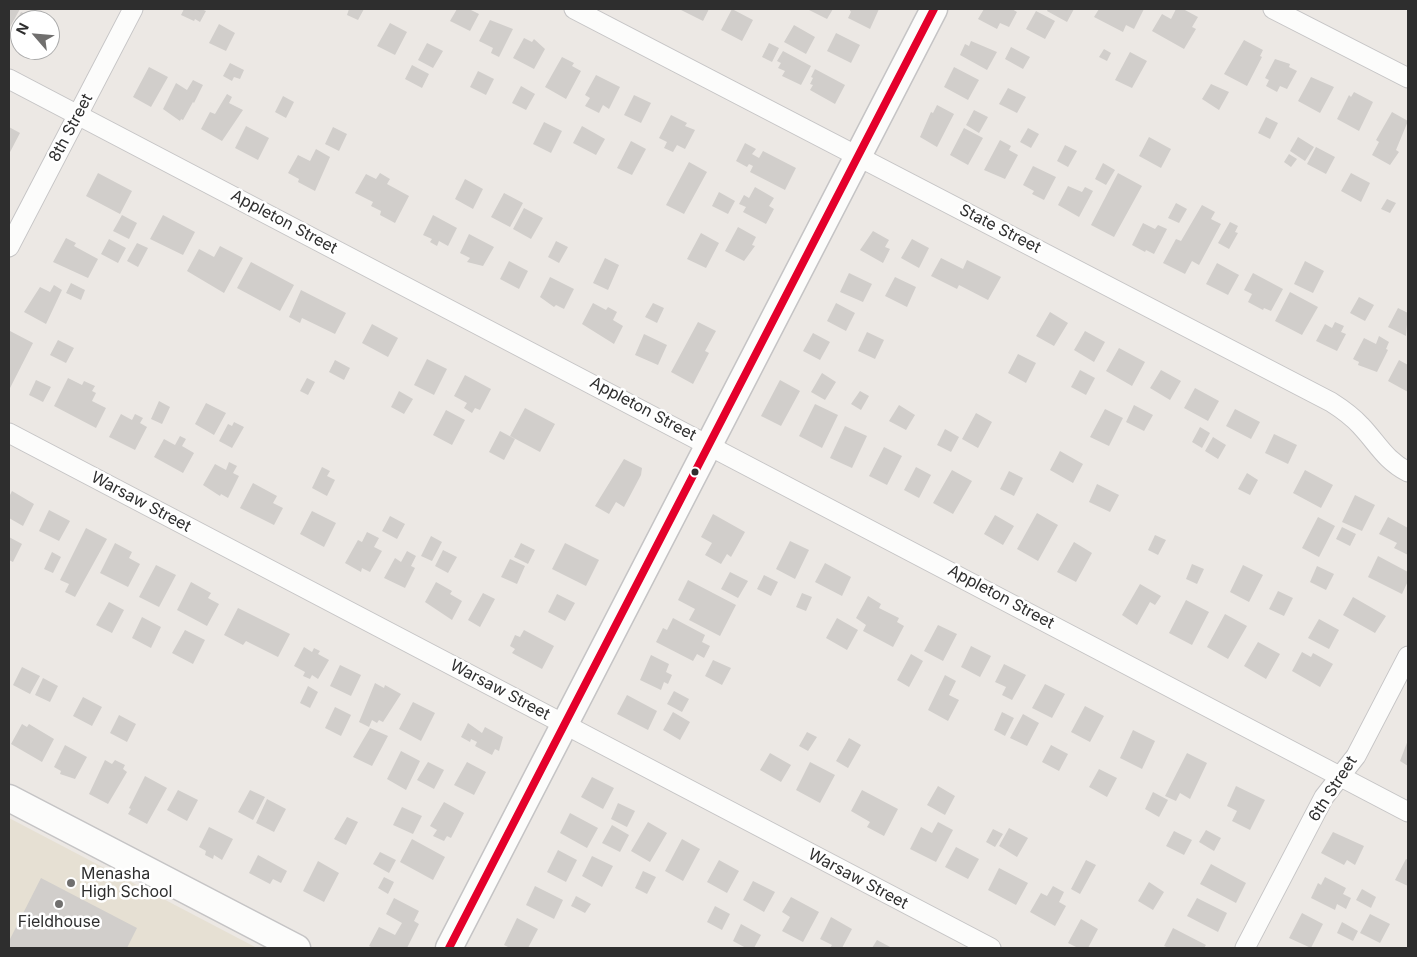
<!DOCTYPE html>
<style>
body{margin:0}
#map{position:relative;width:1417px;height:957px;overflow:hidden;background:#ece8e4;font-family:Inter,sans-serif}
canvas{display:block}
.frame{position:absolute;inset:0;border:10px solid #2e2e2e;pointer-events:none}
.north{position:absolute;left:10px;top:10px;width:50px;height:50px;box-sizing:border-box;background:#fff;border:1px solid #ababab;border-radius:50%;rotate:297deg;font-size:14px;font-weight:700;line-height:20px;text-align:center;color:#2e2e2e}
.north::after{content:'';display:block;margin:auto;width:18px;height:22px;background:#706f6e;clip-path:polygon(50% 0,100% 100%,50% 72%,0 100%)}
</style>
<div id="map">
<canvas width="1417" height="957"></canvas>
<div class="frame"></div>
<div class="north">N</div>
</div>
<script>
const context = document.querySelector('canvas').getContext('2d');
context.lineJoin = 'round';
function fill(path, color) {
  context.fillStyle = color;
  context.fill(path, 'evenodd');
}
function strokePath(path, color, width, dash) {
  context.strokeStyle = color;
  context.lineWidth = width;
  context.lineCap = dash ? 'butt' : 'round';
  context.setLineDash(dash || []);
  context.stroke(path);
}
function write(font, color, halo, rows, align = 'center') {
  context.font = font + ' Inter,sans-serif';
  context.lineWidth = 5;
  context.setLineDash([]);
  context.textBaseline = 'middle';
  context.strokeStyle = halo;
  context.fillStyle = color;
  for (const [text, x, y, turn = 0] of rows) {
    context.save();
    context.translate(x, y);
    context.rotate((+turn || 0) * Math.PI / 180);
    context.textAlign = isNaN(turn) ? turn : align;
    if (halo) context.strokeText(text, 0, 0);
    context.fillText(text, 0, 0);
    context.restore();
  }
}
fill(new Path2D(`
 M9 818 257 948H9Z`), '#e6e0d3');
fill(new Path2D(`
 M9 9H20L10 27 9 26Z
 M184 9H201L206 11 200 22 195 19 194 21 181 15Z
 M349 9H364L358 20 347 15Z
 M457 9H469L479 14 470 31 450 21Z
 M679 9H709L703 21Z
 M732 9 753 20 742 41 721 30Z
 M807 9H833L827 19Z
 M849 9H879L870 29 848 18 851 12Z
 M984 9H1012L1017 12 1009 27 1000 23 997 29 978 19Z
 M1048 9H1074L1067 22 1047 11Z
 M1099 9H1144L1134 29 1126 25 1123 32 1094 17Z
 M1176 9H1183L1198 17 1192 27 1196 29 1184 49 1152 31 1162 14 1171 19Z
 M1036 11 1055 21 1045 39 1026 29Z
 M21 12 38 20H20V46L18 45 19 43 9 36Z
 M490 20 513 29 499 57 491 53 493 48 479 41Z
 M390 23 407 32 395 55 377 46Z
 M219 24 235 33 226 51 209 43Z
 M794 25 815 37 806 54 784 42Z
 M836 33 860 45 851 63 827 51Z
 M524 38 532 42 534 39 545 49 534 69 513 58Z
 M1244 40 1263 50 1260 56 1262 57 1247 86 1224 74Z
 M971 41 997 52 987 70 960 55 965 44 969 46Z
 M427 43 443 51 433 68 418 60Z
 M769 43 779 48 772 62 762 57Z
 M1011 47 1030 57 1023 69 1005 59Z
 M1104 49 1111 53 1107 61 1099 57Z
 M783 51 811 66 801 85 782 76 785 71 778 68 781 63 777 61Z
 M1130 52 1147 61 1132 88 1115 80Z
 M562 57 574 63 572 66 581 71 566 99 545 87Z
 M1275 59 1290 64 1289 67 1297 71 1287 89 1280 86 1277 92 1266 86 1269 80 1265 78Z
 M230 63 244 70 240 79 234 77 232 81 223 76Z
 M412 65 429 74 422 88 405 79Z
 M149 67 168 77 151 107 133 97Z
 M954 67 979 80 968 100 944 87Z
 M815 69 845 85 835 104 810 90 813 85 810 84 813 78 811 77Z
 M478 71 494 79 486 95 470 87Z
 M596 75 620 87 609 109 603 105 599 113 585 106 590 98 585 95Z
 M1311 77 1334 87 1320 113 1298 101Z
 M193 80 203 85 194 103 193 102 183 120 181 119 180 121 163 109 176 83 187 90Z
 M1211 84 1229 92 1219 110 1202 99Z
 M521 86 535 94 526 110 512 103Z
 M1008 88 1026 97 1017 113 999 104Z
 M1354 92 1373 102 1359 131 1337 119 1349 95 1351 97Z
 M227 94 232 97 229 103 243 110 222 141 201 129 210 112 215 114Z
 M634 95 651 103 641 123 624 115Z
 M283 96 294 102 286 118 275 112Z
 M937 105 954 114 937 147 920 137 931 112 933 113Z
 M974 110 988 117 979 133 966 125Z
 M1392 112 1408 121 1396 150 1399 152 1390 165 1372 155 1379 142 1376 140Z
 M671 115 687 123 685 126 695 130 685 149 677 145 673 152 664 148 667 142 659 138Z
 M1266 117 1278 123 1270 139 1258 133Z
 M544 122 562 131 551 153 533 144Z
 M246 126 269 138 258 160 235 148Z
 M582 126 605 139 596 155 573 143Z
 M9 127 20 133 9 154Z
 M333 127 347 134 339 151 325 144Z
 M964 128 983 138 968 165 950 155Z
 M1028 128 1039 134 1031 148 1020 142Z
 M1149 137 1171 149 1161 168 1139 156Z
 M1298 137 1314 147 1305 161 1290 151Z
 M1000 140 1011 146 1009 150 1018 155 1005 179 984 170Z
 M631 141 646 149 632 175 617 168Z
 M745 143 756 149 752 154 759 158 763 151 796 168 785 190 750 172 753 166 749 164 747 167 736 161Z
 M1065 145 1077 151 1068 167 1057 161Z
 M1316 147 1335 157 1326 174 1307 164Z
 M316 149 330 157 315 191 298 182 299 179 288 173 298 155 310 161Z
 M1289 154 1297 159 1291 167 1284 162Z
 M689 162 707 172 684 214 666 205Z
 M1103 163 1115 170 1106 185 1095 179Z
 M1033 166 1056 177 1044 200 1032 194 1034 191 1023 185Z
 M98 173 132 191 120 214 86 196Z
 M380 173 390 179 387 184 409 196 395 223 380 215 381 211 371 206 373 202 355 193 366 174 376 179Z
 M1118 173 1142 186 1114 237 1091 225Z
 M1351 173 1370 183 1361 202 1341 191Z
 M465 179 483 189 473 209 455 199Z
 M1068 186 1082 192 1085 187 1093 191 1079 217 1058 205Z
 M755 187 774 198 769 206 774 209 766 224 743 212 746 207 739 204 744 195 749 198Z
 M719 192 735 201 728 214 712 206Z
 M504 193 523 203 510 227 491 217Z
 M1387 199 1396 203 1390 213 1381 209Z
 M1176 203 1187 209 1179 223 1168 218Z
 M1202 205 1215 212 1211 219 1221 224 1199 265 1192 261 1185 274 1163 263 1176 239 1181 241Z
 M524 208 543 218 531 239 513 229Z
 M122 215 137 223 129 239 113 231Z
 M163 215 195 232 183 255 150 239Z
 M433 215 457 228 448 246 439 241 437 246 430 242 432 239 423 235Z
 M1230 222 1238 226 1235 232 1238 233 1229 249 1218 243Z
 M1143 223 1155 229 1158 225 1167 229 1154 254 1146 250 1145 252 1132 245Z
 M738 227 756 237 752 245 755 246 744 261 725 251Z
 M873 231 889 240 885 247 890 249 883 263 860 250Z
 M701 233 719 243 706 268 687 259Z
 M469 234 494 247 483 266 467 262 470 258 460 253Z
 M66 238 76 243 74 246 98 259 88 278 53 262Z
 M109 239 126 248 118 263 101 254Z
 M912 239 929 248 919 268 901 258Z
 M556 241 568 247 559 263 548 257Z
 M137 243 148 248 138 267 127 261Z
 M220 246 243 258 224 293 187 271 199 249 214 257Z
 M605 258 619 265 608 290 593 283Z
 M941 258 963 269 967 260 1001 277 988 300 959 285 957 289 931 276Z
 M509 261 528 271 519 289 500 279Z
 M1305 261 1324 271 1313 293 1294 284Z
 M251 262 294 285 280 311 237 288Z
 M1217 263 1239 275 1228 295 1206 284Z
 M849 273 872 284 863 302 840 292Z
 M1253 273 1283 289 1271 311 1264 308 1263 310 1248 302 1252 294 1244 290Z
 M550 277 574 289 564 309 556 305 554 307 540 297Z
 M895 277 916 287 907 307 885 296Z
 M71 283 85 290 81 300 66 293Z
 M54 285 62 290 46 324 24 312 40 287 50 292Z
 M301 290 346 313 335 334 302 318 300 323 289 317Z
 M1290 292 1318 307 1302 335 1275 321Z
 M1359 297 1374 305 1365 321 1350 313Z
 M593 303 606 310 608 307 617 312 613 320 623 326 614 344 582 324Z
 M653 303 664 308 657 323 645 317Z
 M836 303 855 313 846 331 827 321Z
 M1398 308 1408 313 1406 336 1388 327Z
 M1050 312 1068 323 1054 346 1036 336Z
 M698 322 716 331 705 351 709 353 693 384 671 372Z
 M1335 322 1344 326 1341 332 1346 334 1337 351 1316 341 1325 324 1332 328Z
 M372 324 398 338 388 357 362 343Z
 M10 331 33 343 9 390V333Z
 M1085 331 1105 342 1094 362 1074 350Z
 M867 332 884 340 875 359 858 351Z
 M813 333 830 342 820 360 803 351Z
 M644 334 667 345 658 365 635 355Z
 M1379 336 1389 342 1386 349 1388 350 1377 372 1358 365 1359 362 1353 359 1364 338 1376 344Z
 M58 340 74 348 66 363 50 355Z
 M1119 348 1145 362 1132 386 1106 371Z
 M1018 354 1036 363 1026 383 1008 373Z
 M427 359 447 369 434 395 414 385Z
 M335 360 350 368 344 380 329 372Z
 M1399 360 1408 365V392L1388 381Z
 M1080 370 1095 378 1086 395 1071 387Z
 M1161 370 1181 381 1170 400 1150 388Z
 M822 373 836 382 825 400 811 392Z
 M465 375 491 389 480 410 475 408 472 413 464 408 467 403 454 396Z
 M68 378 82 385 84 381 95 386 92 391 96 393 92 401 106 408 96 428 54 406Z
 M307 378 315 382 308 395 300 391Z
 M36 380 51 387 43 402 29 395Z
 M780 380 800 391 781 426 761 416Z
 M1195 388 1219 401 1208 421 1184 408Z
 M399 391 413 399 404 414 391 407Z
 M860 391 869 396 861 410 851 404Z
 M159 401 170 407 162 424 151 419Z
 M206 403 226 413 214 435 195 424Z
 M815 404 838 415 822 448 799 436Z
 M899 405 915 415 906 430 889 421Z
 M1134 405 1153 415 1144 431 1126 422Z
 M525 408 555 424 540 452 510 436Z
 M1105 409 1123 418 1109 446 1090 437Z
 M1235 409 1260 422 1251 439 1226 426Z
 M446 410 465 420 452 445 433 435Z
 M976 413 992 422 978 448 962 439Z
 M121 414 132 420 135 414 143 418 140 423 147 427 135 450 109 437Z
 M234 422 244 427 232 448 219 441 228 424 232 426Z
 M845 426 867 436 852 468 830 458Z
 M1200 427 1210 433 1202 448 1192 442Z
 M945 429 959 437 951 452 937 445Z
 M500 431 515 439 504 460 489 452Z
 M1274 434 1297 445 1288 464 1265 453Z
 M180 436 186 439 182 446 194 453 183 473 154 457 164 439 175 445Z
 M1213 437 1226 445 1218 459 1205 451Z
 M884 447 902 456 887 485 869 476Z
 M1060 451 1083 464 1073 483 1050 470Z
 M624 459 642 468 641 475 624 507 616 502 609 514 595 506Z
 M229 462 237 466 233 473 239 476 228 498 221 494 220 496 203 485 215 464 226 470Z
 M322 467 330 471 327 476 335 480 327 496 312 488Z
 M916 467 931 475 919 498 904 490Z
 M952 470 972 481 953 514 933 503Z
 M1305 470 1333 485 1321 508 1293 493Z
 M1009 471 1023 478 1014 496 1000 489Z
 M1247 473 1258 480 1250 495 1238 489Z
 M253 483 277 496 273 503 283 508 274 525 240 508Z
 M1097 484 1119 495 1110 512 1089 502Z
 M12 491 34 504 23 526 9 518V497Z
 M1355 495 1375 505 1362 531 1342 522Z
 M49 510 70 521 59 541 39 531Z
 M312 511 336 523 324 547 300 534Z
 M1037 513 1058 525 1038 561 1017 549Z
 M713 514 745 532 731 557 727 554 721 564 705 555 712 543 701 537Z
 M995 515 1014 526 1003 545 984 534Z
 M390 516 405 524 397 539 382 531Z
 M1318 517 1335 526 1319 557 1302 548Z
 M1388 517 1408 528V555L1394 548 1397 543 1379 534Z
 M1342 527 1356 534 1350 546 1336 539Z
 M86 528 107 539 75 597 65 592 69 584 60 580Z
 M367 532 379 538 374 547 382 551 370 572 362 568 361 572 345 563 358 540 362 542Z
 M1155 535 1166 540 1158 555 1148 550Z
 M431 536 442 542 432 561 421 556Z
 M9 537 22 544 13 562 9 560Z
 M790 541 809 550 795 579 776 569Z
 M1074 542 1092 553 1076 582 1057 572Z
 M115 543 132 552 129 558 140 564 128 587 100 573Z
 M521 543 535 550 528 564 514 557Z
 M565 543 599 560 586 586 552 569Z
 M443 550 457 557 448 573 435 566Z
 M407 551 416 556 411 566 415 568 405 588 384 578 395 558 401 562Z
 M52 552 61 557 53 573 44 569Z
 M1378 556 1408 572V581L1402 594 1368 577Z
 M510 559 525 566 517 584 501 577Z
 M825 563 851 577 842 596 815 582Z
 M1192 564 1204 569 1197 584 1186 579Z
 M156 565 176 575 159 607 139 597Z
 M1243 565 1263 575 1249 602 1230 592Z
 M1317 566 1334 574 1326 590 1310 582Z
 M730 572 748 581 738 598 721 589Z
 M764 575 778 582 771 596 757 589Z
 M688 580 736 605 720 636 689 620 695 609 678 600Z
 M191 582 211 593 208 598 219 604 207 626 177 610Z
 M436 582 452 591 450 594 462 601 452 620 425 602Z
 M1140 584 1161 596 1155 605 1150 602 1137 625 1122 615Z
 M1278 591 1293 598 1284 616 1269 609Z
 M483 593 495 599 480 627 468 620Z
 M802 593 812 597 806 611 796 607Z
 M557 594 575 603 565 621 548 612Z
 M868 596 881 604 879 608 899 618 897 622 904 626 893 647 863 631 866 625 856 618Z
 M1353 597 1386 616 1375 633 1343 615Z
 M1186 600 1209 612 1192 645 1169 633Z
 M109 602 124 610 112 633 96 625Z
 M238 608 290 634 278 657 246 641 243 645 224 635Z
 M1225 614 1247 626 1228 659 1207 647Z
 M142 617 161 627 151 648 132 638Z
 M673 618 705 635 702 642 710 646 704 658 697 654 693 661 656 642 663 628 667 630Z
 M837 618 858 630 847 650 826 638Z
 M1319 619 1339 630 1329 649 1308 638Z
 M938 625 957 634 943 661 924 651Z
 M185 630 205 640 193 664 172 653Z
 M524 630 554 646 542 669 512 653 515 649 510 646 515 635 520 637Z
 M1258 642 1280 654 1266 679 1244 666Z
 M971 646 991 656 980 677 961 667Z
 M304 647 312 652 314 648 320 651 318 654 329 660 318 679 312 675 310 679 303 676 305 672 294 666Z
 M1302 652 1311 657 1313 653 1333 664 1320 687 1292 671Z
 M911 654 923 661 909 687 897 680Z
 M651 655 669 664 666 672 672 675 668 684 664 682 661 690 640 680Z
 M713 660 731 668 722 685 705 676Z
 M1004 664 1026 675 1012 700 1002 695 1006 687 995 682Z
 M340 665 361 675 351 696 330 686Z
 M22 667 40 676 30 694 13 685Z
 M945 675 956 681 949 695 959 700 948 721 928 710Z
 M43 678 58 686 50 702 35 695Z
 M375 683 384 688 385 685 401 694 383 722 379 720 377 723 372 720 369 727 359 722Z
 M1045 684 1065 694 1052 718 1032 708Z
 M308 686 318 692 310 708 300 703Z
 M674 691 689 699 682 712 667 704Z
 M627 695 657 711 648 730 617 714Z
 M83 697 102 707 92 726 73 716Z
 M413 702 435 713 421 741 399 729Z
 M1085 706 1104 716 1090 742 1071 732Z
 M335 707 351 715 341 736 325 728Z
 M673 712 690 722 680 740 663 730Z
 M1002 712 1014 718 1005 736 994 730Z
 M1023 714 1039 723 1027 746 1010 738Z
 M119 715 136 724 127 742 110 733Z
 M468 723 482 733 485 727 503 737 499 751 495 749 492 755 475 746 477 742 471 739 470 742 461 737Z
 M22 724 27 727 29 724 54 739 42 762 11 744Z
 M370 728 388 736 372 766 353 757Z
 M1133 730 1155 741 1142 769 1120 758Z
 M807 732 817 737 808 751 799 746Z
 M849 738 861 745 848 768 836 761Z
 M1408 740V766L1400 761Z
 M65 745 87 757 75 779 60 774 61 771 54 767Z
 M1051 745 1068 754 1059 771 1042 762Z
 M401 751 420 761 406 790 387 779Z
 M770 753 791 765 781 782 760 770Z
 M1187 753 1207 763 1190 799 1180 793 1176 801 1165 796Z
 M105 760 112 764 115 760 125 765 123 769 127 772 108 804 89 794Z
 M428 762 444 770 434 789 417 780Z
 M467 762 486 772 474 795 454 785Z
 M810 762 835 775 820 803 796 790Z
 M1099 769 1117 778 1107 797 1089 787Z
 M145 776 167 788 147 824 128 814 131 809 129 808Z
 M592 777 614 788 603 809 581 797Z
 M938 786 955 796 945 815 927 805Z
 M1236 786 1265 800 1250 830 1232 821 1237 811 1227 806Z
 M178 790 198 800 187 821 167 810Z
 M250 790 265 797 253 820 238 812Z
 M862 790 898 809 884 836 867 827 870 822 851 811Z
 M1153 792 1168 800 1159 817 1145 809Z
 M267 799 286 809 274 832 256 823Z
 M444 802 464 813 451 838 447 836 444 841 433 836 437 830 430 826Z
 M618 803 635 811 627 827 611 819Z
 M402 807 422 816 413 834 393 825Z
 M570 813 598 828 587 848 560 833Z
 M347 817 358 822 346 845 334 839Z
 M648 822 667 833 650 862 631 851Z
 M938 822 953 830 936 862 910 849 921 827 932 833Z
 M612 825 629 835 620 852 602 843Z
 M209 827 233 839 222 860 214 855 213 859 205 855 206 851 199 847Z
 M1009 828 1028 838 1017 857 999 846Z
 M993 829 1003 834 995 847 986 842Z
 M1206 830 1221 838 1214 851 1199 842Z
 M1174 831 1192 840 1184 855 1166 846Z
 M1333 832 1364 846 1355 865 1347 860 1344 865 1321 853Z
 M412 839 445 857 433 880 400 862Z
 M682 839 700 849 683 881 665 871Z
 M956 847 979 859 968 879 945 867Z
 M558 850 577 860 566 882 547 872Z
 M380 852 396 860 389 873 373 864Z
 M258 855 287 871 281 883 273 879 270 884 249 873Z
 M592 856 613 866 602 887 582 876Z
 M1406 859 1408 860V886L1395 880Z
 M719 860 739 871 727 893 707 882Z
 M1086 860 1096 865 1080 894 1071 889Z
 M318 861 339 873 324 902 303 891Z
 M1211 864 1246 883 1236 903 1200 884Z
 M999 868 1028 883 1016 905 988 890Z
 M643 871 656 877 647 894 635 888Z
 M384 877 394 882 388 894 378 888Z
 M1325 877 1346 888 1343 894 1351 898 1346 909 1337 904 1335 910 1311 898 1318 883 1321 885Z
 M41 878 137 928 127 948H9V941Z
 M753 881 775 892 764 912 743 900Z
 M1149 882 1164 892 1153 910 1138 901Z
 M535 886 563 900 554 919 526 905Z
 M1053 886 1064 892 1059 902 1066 906 1055 926 1030 912 1041 893 1047 896Z
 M1362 889 1376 897 1371 908 1356 900Z
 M576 896 591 904 585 913 571 906Z
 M791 897 819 912 803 942 782 931 790 917 782 912Z
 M394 898 419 911 414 921 419 924 407 948H373L369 946 379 927 395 935 402 923 386 914Z
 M1197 898 1227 913 1218 932 1187 916Z
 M715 906 730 914 722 930 707 922Z
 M1302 913 1323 924 1311 948 1289 938Z
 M1370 914 1390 924 1380 943 1360 933Z
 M831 917 852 929 842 948H830L832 945 820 939Z
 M517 918 538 929 528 948H510L504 945Z
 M1081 919 1098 929 1088 948H1078L1068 943Z
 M1342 922 1358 931 1353 941 1337 933Z
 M741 924 761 935 754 948H746L733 941Z
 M1173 928 1206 945 1204 948H1169L1164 946Z
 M877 940 892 948H872Z`), '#d1cecb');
const street = new Path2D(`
 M574 9 1331 402C1342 409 1352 416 1361 426 1378 444 1385 460 1408 472
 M1273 9 1408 78
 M9 79 1408 812
 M9 247 133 9
 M9 433 991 948
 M1245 948 1324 797 1356 756 1408 656`);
const secondary = new Path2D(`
 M9 798 297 948
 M449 948 934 9`);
strokePath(street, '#c5c4c5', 21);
strokePath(secondary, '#c5c4c5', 29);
strokePath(street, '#fcfcfb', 19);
strokePath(secondary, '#fcfcfb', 26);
strokePath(new Path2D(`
 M449 948 934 9`), '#e4002b', 8);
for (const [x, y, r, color] of [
 [695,472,4.5,"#2e2e2e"],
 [71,883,5,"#706f6e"],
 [59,904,5,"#706f6e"]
]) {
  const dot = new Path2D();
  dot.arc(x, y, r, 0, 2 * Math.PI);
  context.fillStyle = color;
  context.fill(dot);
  strokePath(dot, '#fff', 2);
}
write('16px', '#2e2e2e', '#fff', [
 ["8th Street",71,128,-62],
 ["Appleton Street",284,222,28],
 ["State Street",1000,229,27],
 ["Appleton Street",643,409,28],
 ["Warsaw Street",141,502,28],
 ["Appleton Street",1001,597,28],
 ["Warsaw Street",500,690,28],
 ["6th Street",1333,789,-57],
 ["Warsaw Street",858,879,28]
]);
write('16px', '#2e2e2e', '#fff', [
 ["Menasha",81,874],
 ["High School",81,892],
 ["Fieldhouse",59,922,"center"]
], 'left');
</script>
